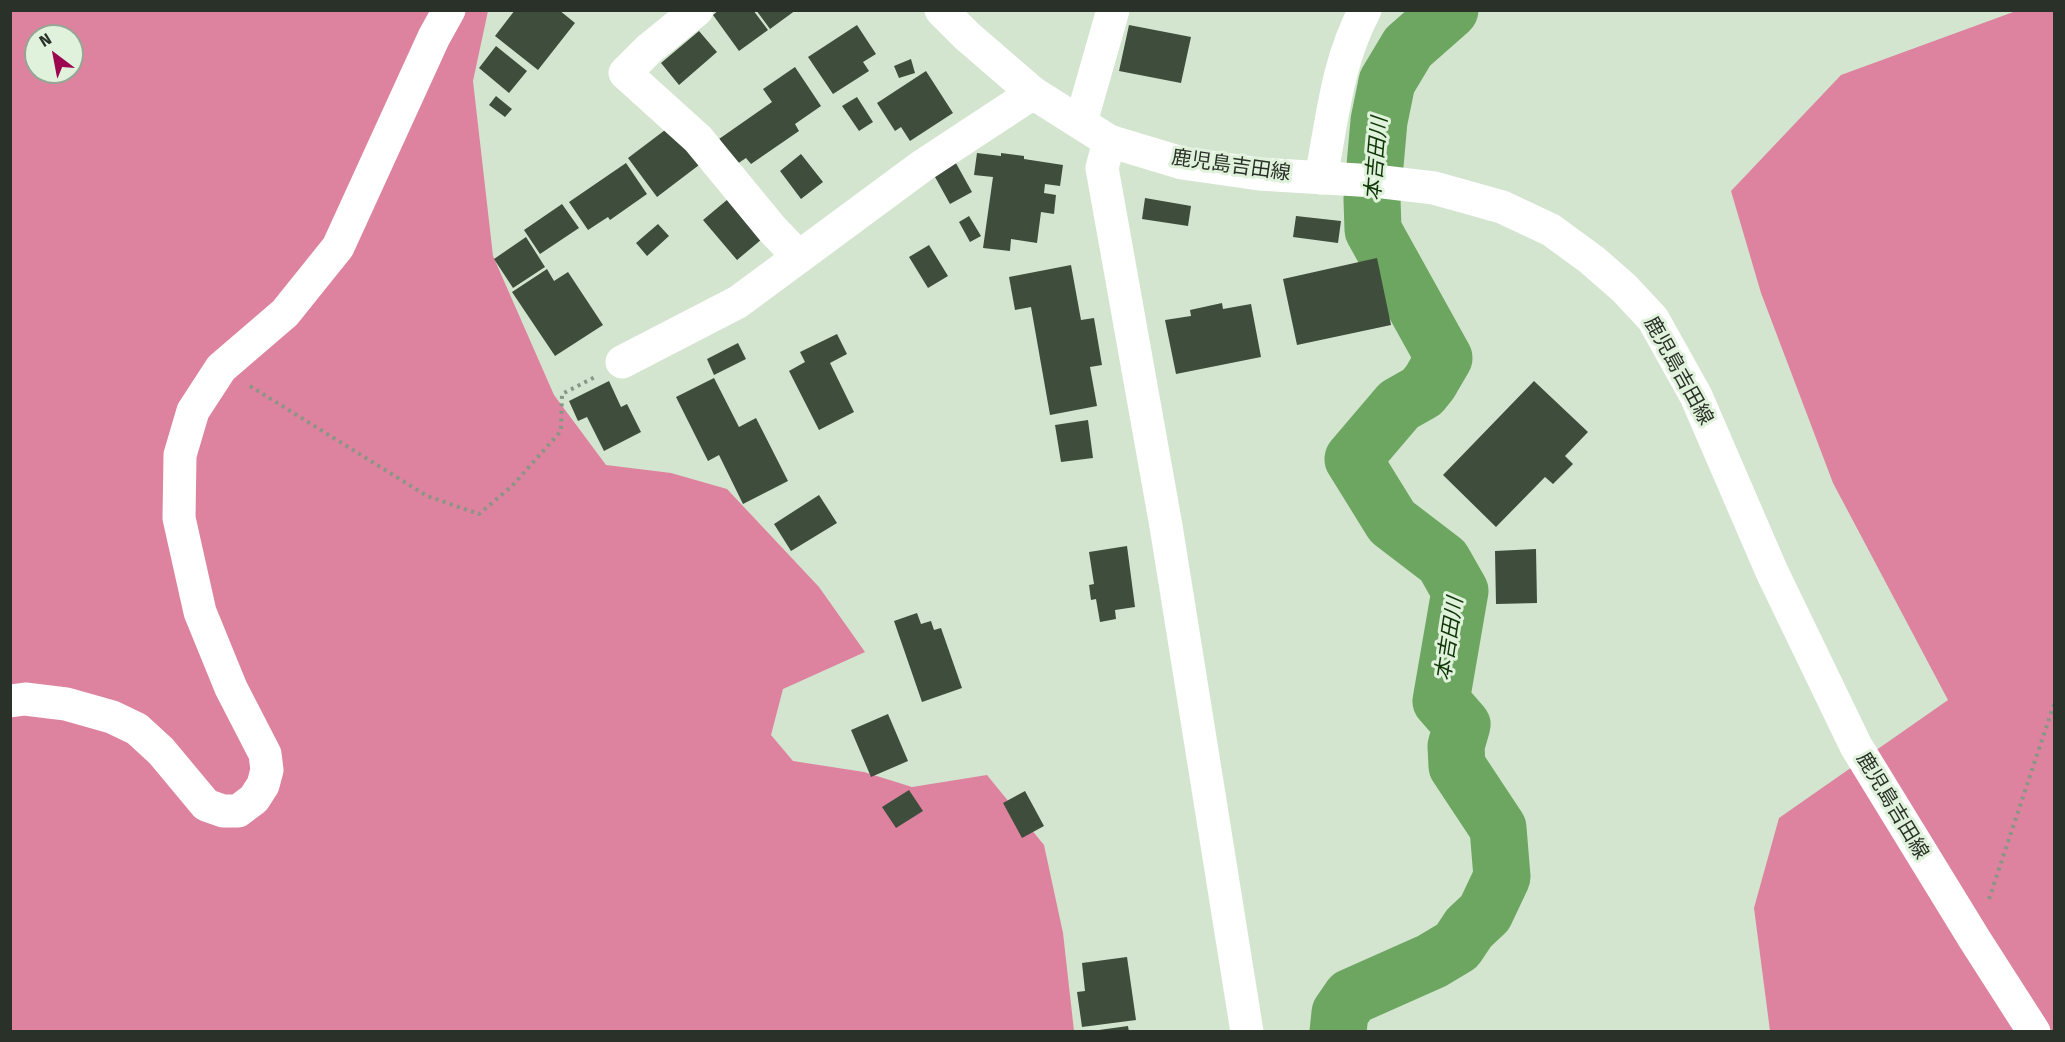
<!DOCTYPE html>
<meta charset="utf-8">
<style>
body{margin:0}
#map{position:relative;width:2065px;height:1042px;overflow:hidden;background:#d3e5cf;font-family:"Fira Sans",sans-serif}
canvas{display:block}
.frame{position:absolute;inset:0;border:12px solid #2a3128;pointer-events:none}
.north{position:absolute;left:24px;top:24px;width:60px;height:60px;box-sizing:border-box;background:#e0f2dc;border:2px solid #97a594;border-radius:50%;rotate:328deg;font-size:16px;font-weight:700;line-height:24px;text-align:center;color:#2a3128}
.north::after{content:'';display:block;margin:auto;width:21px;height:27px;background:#9c0450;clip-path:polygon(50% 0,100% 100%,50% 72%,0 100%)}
</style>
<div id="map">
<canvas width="2065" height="1042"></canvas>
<div class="frame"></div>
<div class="north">N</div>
</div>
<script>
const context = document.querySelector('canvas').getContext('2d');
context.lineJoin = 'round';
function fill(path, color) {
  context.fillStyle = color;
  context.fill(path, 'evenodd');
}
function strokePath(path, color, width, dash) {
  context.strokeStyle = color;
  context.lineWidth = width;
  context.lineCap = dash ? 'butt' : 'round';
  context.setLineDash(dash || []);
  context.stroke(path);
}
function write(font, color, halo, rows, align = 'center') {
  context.font = font + ' "Fira Sans","Noto Sans JP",sans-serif';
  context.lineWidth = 6;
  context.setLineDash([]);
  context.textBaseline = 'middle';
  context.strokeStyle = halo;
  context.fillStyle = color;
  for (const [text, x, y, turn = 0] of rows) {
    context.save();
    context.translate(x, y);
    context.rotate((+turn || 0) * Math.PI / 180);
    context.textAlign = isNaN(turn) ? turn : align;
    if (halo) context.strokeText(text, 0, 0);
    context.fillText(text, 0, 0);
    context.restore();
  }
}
fill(new Path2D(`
 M10 11H488L473 81 493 256 554 395 606 465 671 473 727 489 819 587 865 652 783 689 771 735 793 761 864 772 912 787 987 775 1044 845 1063 933 1074 1031H11ZM36 36H72V72H36Z
 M2016 11H2054V1031H1770L1754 908 1779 818 1948 700 1833 483 1761 293 1731 191 1841 75Z`), '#dd839f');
strokePath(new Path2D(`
 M1338 1032 1340 1013 1351 997 1432 961 1457 946 1469 928 1485 913 1502 877 1498 828 1457 766 1456 746 1462 725 1441 701 1460 591 1443 561 1392 522 1353 459 1399 405 1422 392 1430 382 1444 358 1373 230 1372 199 1379 121 1387 82 1408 47 1450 10`), '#6ca661', 57);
fill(new Path2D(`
 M515 10H559L575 23 538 70 495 36Z
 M719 10H753L768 30 739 51 713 15Z
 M756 10H796L770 29Z
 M857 25 876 54 863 62 869 71 833 94 808 57Z
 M1129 25 1191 37 1181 83 1119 71Z
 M699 31 717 52 679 85 661 63Z
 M496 46 527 71 509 93 479 68Z
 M911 59 915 73 899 78 894 66Z
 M795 67 821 106 795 124 799 131 751 164 746 158 737 164 719 139 772 102 763 89Z
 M926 71 953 113 910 141 901 127 895 131 877 103Z
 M496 96 512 109 505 117 489 105Z
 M857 97 873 122 859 131 842 106Z
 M673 124 703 162 657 197 628 158Z
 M977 153 1001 156V153L1024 156V159L1063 165 1060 186 1045 184 1044 193 1056 195 1054 214 1041 212 1037 243 1011 239 1010 251 983 248 993 177 974 175Z
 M801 154 823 182 801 199 780 171Z
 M952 156 972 192 950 204 930 168Z
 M626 163 647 194 610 220 608 217 588 230 569 202Z
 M734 194 768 234 737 260 703 220Z
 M1145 198 1191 206 1188 226 1142 219Z
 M562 204 579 228 540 254 524 230Z
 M969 216 981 236 970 242 959 222Z
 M1296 216 1341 221 1338 243 1293 237Z
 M658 224 669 236 647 256 636 243Z
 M526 237 545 267 513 288 494 259Z
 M929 245 948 276 928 288 909 257Z
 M1377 258 1391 325 1297 345 1283 279Z
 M1071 265 1081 320 1094 318 1102 365 1090 367 1097 406 1050 415 1031 307 1015 310 1009 277Z
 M547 269 554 281 568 272 603 325 555 356 512 292Z
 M1222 303 1223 309 1251 304 1261 357 1176 374 1165 320 1191 316 1190 310Z
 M837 334 847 354 830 363 854 412 819 430 789 371 805 362 800 352Z
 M738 343 746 359 714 375 707 359Z
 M714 378 739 427 756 418 788 481 743 504 719 455 708 461 676 397Z
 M609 381 621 407 627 404 641 432 604 451 587 417 578 421 569 401Z
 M1534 381 1588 432 1565 456 1573 464 1553 484 1545 477 1496 527 1443 475Z
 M1088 420 1093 458 1061 462 1055 425Z
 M819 495 837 523 791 551 774 524Z
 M1127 546 1135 607 1115 610 1116 619 1100 622 1096 599 1091 600 1089 585 1094 584 1089 552Z
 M1536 549 1537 603 1496 604 1495 551Z
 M917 613 921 624 931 621 934 630 941 628 962 688 922 702 894 621Z
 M888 714 908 761 871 777 851 730Z
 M909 790 923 811 896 828 882 807Z
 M1025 791 1044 826 1022 838 1003 803Z
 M1127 957 1136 1020 1082 1027 1077 992 1085 991 1082 963Z
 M1128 1026 1129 1032H1099V1030Z`), '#3e4d3c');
strokePath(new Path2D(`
 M250 386 427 496 479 514 512 486 561 431 562 394 595 377
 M1989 899 2054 704`), '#899686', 4, [3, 4.5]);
strokePath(new Path2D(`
 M697 10 649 49 625 73 698 139 772 229 799 257
 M1081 122 1113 10
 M622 362 738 302 922 166 1033 93
 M10 701 25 699 66 704 112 717 137 729 161 751 206 805 223 811H238L254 799 263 785 267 770 265 754 231 688 200 612 179 518 180 455 193 411 221 368 285 313 338 247 434 37 449 10`), '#fff', 33);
strokePath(new Path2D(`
 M1109 141 1102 168 1166 526 1247 1032
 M1321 178C1332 121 1337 62 1365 10`), '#fff', 33);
strokePath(new Path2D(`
 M941 10 967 36 1033 93 1109 141 1182 163 1259 174 1375 181 1434 188 1502 207 1551 230 1592 260 1624 288 1653 319 1696 396 1772 572 1856 746 1975 940 2034 1032`), '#fff', 33);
write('20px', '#2a3128', '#e0f2dc', [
 ["鹿児島吉田線",1231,166,8],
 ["鹿児島吉田線",1678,371,61],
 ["鹿児島吉田線",1892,806,59]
]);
write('italic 21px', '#0e3606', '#e0f2dc', [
 ["本吉田川",1377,159,-85],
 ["本吉田川",1450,639,-81]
]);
</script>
